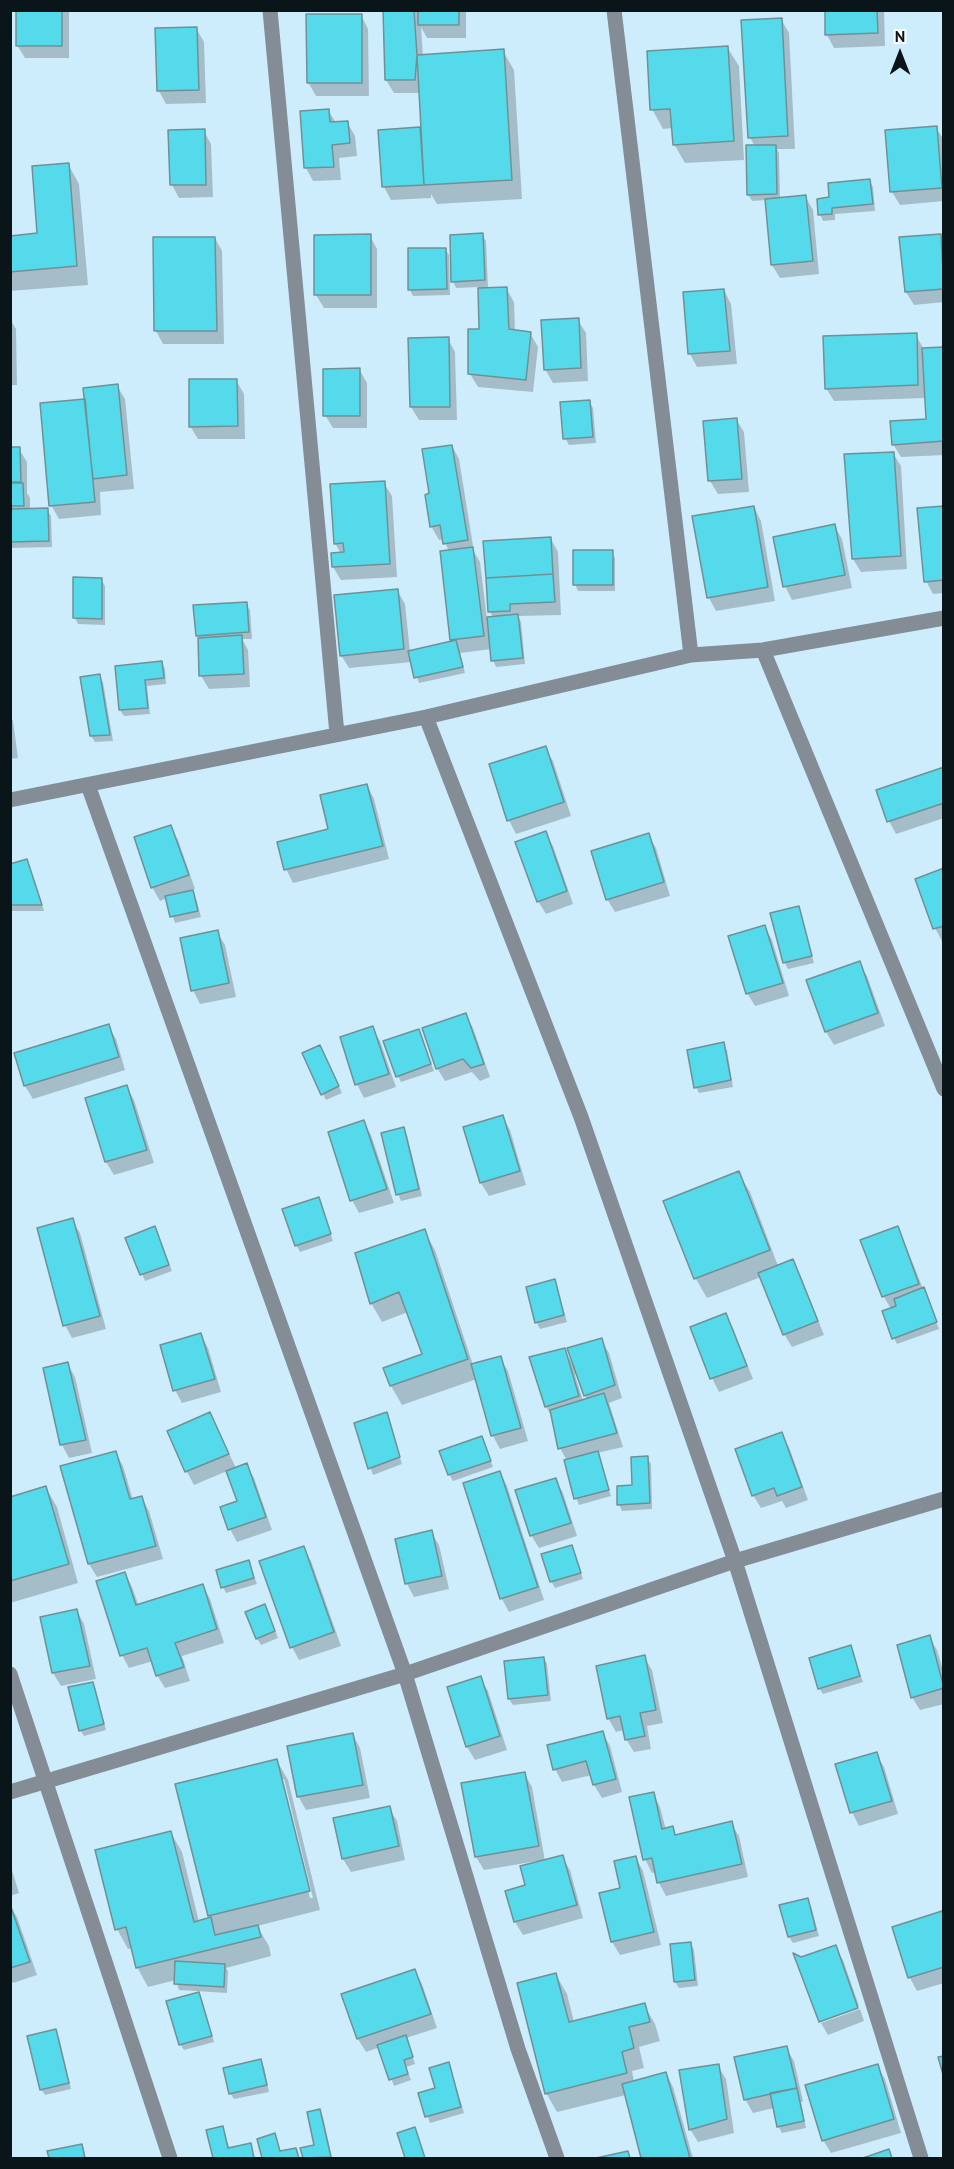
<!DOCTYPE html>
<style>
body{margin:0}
#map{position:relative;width:954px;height:2169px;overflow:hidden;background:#ceedfc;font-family:"PT Sans",sans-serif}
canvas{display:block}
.frame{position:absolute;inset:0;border:12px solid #0a151a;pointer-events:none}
.north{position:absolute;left:870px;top:24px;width:60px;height:60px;-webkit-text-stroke:4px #fff;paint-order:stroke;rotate:0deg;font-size:16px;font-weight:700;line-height:24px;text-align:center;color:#0a151a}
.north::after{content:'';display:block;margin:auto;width:21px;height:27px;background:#0a151a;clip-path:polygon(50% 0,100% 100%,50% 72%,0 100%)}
</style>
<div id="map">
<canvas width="954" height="2169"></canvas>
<div class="frame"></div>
<div class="north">N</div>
</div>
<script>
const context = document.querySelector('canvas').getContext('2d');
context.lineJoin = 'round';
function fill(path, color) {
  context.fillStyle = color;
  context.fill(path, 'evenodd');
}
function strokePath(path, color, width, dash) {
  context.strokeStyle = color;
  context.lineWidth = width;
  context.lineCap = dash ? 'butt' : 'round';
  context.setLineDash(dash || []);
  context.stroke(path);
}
fill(new Path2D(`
 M17 10H69V58H25L17 45Z
 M384 10H417L419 15V10H466V38H427L421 27 423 56 503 51 514 70 522 199 437 204 431 194V198L391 200 384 187 420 128 423 134 420 93H394L386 80Z
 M826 10H884L885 46 834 48 827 35Z
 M361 15 368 29 369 96H316L308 82Z
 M781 19 789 33 795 149H777L779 153 780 199 805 196 813 210 819 274 780 278 772 265 766 200 752 201 748 194 755 147 750 137Z
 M196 28 204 42 206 103 166 104 159 91Z
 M727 47 739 66 744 160 685 163 674 144 673 128 663 129 652 109Z
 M328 110 336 123 347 122 355 136 357 156 339 158 341 180 313 181 306 168 301 113Z
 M936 128 944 140V201L900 205 892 192Z
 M204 131 211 144 213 197 179 198 172 185Z
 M68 164 79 184 88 285 10 291V237L39 235Z
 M869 180 873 187 875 211 835 214V220L823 221 820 214 831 199Z
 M482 235 486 241 488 289 506 288 514 302 515 332 530 333 538 347 533 392 478 387 470 374 480 331 479 287 456 288 453 281Z
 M370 236 377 249V308H324L316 295Z
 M940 236 944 242V302L914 305 906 292Z
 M215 238 222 251 224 344H163L156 331Z
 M445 249 449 255 450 295 413 296 410 290Z
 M724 290 731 304 737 364 697 367 690 354 685 293Z
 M10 319 16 329 17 385H10Z
 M578 320 586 333 588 381 553 383 545 369Z
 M916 335 923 348H944V455L901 457 893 444 928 420 926 398 834 401 826 388Z
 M448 339 455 352 457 420H419L411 407Z
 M359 369 367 383V428H333L325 415Z
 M236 380 244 394 245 439H198L190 426Z
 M117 386 125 399 134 489 100 492 101 515 59 519 51 505 87 400Z
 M589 402 593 408 596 443 569 445 565 438Z
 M736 419 744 432 749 492 718 494 710 481Z
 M452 446 459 459 474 552 480 562 487 619 493 618 490 611 551 539 558 552 561 615 518 616 521 622 525 664 496 667 493 660 492 649 460 653 465 673 419 683 412 662 349 668 341 655 397 590 405 604 410 652 453 642 449 551 443 539 439 540 431 526 430 494Z
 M10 449H19L27 462V493L30 498V510H47L51 516 52 547 10 548Z
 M893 453 901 466 907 569 861 572 853 559Z
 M384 483 392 496 397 577 341 580 333 567V554H341L335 543Z
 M754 507 761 521 775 601 716 611 709 598 694 517Z
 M944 507V593L933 594 926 581Z
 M834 525 842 539 852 588 792 600 785 586Z
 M612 552 615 558V591H578L575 584Z
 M101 579 105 586V625L78 624 75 618Z
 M246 604 250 610 252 639H242L248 650 250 687 209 689 201 676 199 639 197 636Z
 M162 663 165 669 166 684 147 686 150 714 124 716 120 710 116 667Z
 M99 676 103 682 113 741 95 742 91 736Z
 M10 716 13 721 18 758 10 759Z
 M545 748 553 761 571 816 516 834 509 820 491 765Z
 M944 769V818L896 834 889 821Z
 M367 785 374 799 389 859 293 883 286 869 330 830Z
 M171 827 178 840 195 889 191 890 196 898 201 917 175 923 167 898 160 901 152 887Z
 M545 833 553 846 573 904 546 914 538 901Z
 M648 835 656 848 670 896 615 912 607 899Z
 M26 861 30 867 44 911H10V866Z
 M944 870V941H942L935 928Z
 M798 908 801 914 814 963 788 969 785 963 772 914Z
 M765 927 772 940 789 996 755 1006 747 993Z
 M217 932 225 945 236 997 200 1004 193 990Z
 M859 963 867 976 885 1026 834 1045 826 1032Z
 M466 1015 473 1028 490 1077 480 1081 472 1072 445 1081 437 1068Z
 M108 1026 116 1039 125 1070 33 1099 25 1086 15 1054Z
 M372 1028 380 1041 396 1087 364 1098 357 1084Z
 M421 1037 434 1071 401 1082 398 1076Z
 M723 1044 727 1050 733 1087 699 1093 696 1087Z
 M323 1053 342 1093 326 1100 323 1094Z
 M127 1087 134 1100 154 1163 114 1175 106 1162 87 1099Z
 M502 1116 510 1130 526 1185 489 1196 481 1183 464 1128Z
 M364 1122 371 1135 394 1203 359 1213 352 1200Z
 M403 1129 407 1135 422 1196 401 1201 398 1194Z
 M738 1173 750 1192 778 1266 792 1261 800 1274 824 1335 792 1347 784 1334 761 1277 707 1298 696 1279 665 1202Z
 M318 1199 333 1241 300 1252 296 1245Z
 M72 1220 80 1233 106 1329 72 1338 65 1325Z
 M897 1228 904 1241 939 1329 897 1344 894 1338 891 1309 884 1297 862 1241Z
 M424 1231 435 1250 473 1365 500 1358 508 1371 528 1441 500 1449 493 1436 477 1379 402 1405 391 1386 424 1355 408 1312 382 1322 371 1303Z
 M158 1234 172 1271 145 1281 127 1238Z
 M554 1281 557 1287 567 1322 540 1329 537 1323 528 1288Z
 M726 1315 733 1328 753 1379 719 1392 712 1378 692 1328Z
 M201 1335 208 1348 221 1392 182 1403 175 1390Z
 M601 1340 609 1353 622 1398 609 1403 623 1447 597 1453 611 1496 579 1505 576 1498 567 1461 560 1448 554 1419 546 1407 531 1358 564 1349 573 1365ZM578 1374 587 1400 583 1401 575 1375Z
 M67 1363 75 1377 92 1453 69 1458 62 1445 45 1369Z
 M210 1414 236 1468 246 1465 254 1478 272 1530 237 1542 230 1529 238 1502 227 1471 194 1485 187 1472 169 1431Z
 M386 1414 402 1464 373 1475 356 1424Z
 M781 1434 789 1447 808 1500 786 1508 782 1501 761 1508 753 1495Z
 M482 1438 493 1467 453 1481 449 1474Z
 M116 1453 123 1466 133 1500 141 1497 149 1511 163 1559 97 1577 89 1564 62 1467Z
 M647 1458 651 1464 652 1509 622 1511 619 1504 633 1487Z
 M500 1472 507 1486 544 1600 509 1612 502 1599 464 1484Z
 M555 1479 563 1493 577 1536 539 1548 531 1535Z
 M46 1488 57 1507 78 1583 10 1603V1499Z
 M431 1532 439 1545 449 1589 414 1597 407 1584 397 1540Z
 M571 1546 583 1579 555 1588 551 1581Z
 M303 1548 311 1561 341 1646 299 1660 292 1647Z
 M249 1562 257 1584 226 1593 223 1587Z
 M125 1573 132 1587 139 1606 203 1586 210 1599 224 1643 182 1656 190 1681 165 1688 157 1675 153 1661 129 1668 122 1655Z
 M77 1611 84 1624 96 1679 61 1686 53 1673Z
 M268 1612 278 1638 261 1645 257 1638Z
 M929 1637 937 1650 944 1674V1704L920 1710 912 1697Z
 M850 1647 863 1682 823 1694 819 1688Z
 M644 1657 652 1670 663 1723 647 1726 651 1749 634 1752 626 1739 624 1730 616 1732 608 1718Z
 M544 1658 547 1664 551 1701 513 1705 509 1699Z
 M480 1678 488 1691 507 1750 475 1760 467 1747 449 1688Z
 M93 1683 96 1690 106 1730 84 1736 80 1730Z
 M602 1732 610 1746 622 1792 602 1798 594 1785 592 1775 562 1782 555 1769Z
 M353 1735 360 1748 370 1798 306 1810 298 1796Z
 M876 1754 884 1767 898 1814 859 1826 852 1812Z
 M277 1761 288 1780 320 1910 257 1926 269 1946 271 1956 226 1968 228 1971 227 1993 179 1990 176 1980 148 1987 137 1967 132 1948 128 1949 117 1929 171 1833 182 1852 199 1922 212 1919 210 1915ZM281 1779H284L313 1898H310Z
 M524 1773 532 1787 545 1861 562 1857 570 1870 583 1918 523 1935 515 1922 507 1892 527 1886 537 1861 484 1870 476 1857 463 1784Z
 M653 1793 660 1807 666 1830 672 1828 676 1836 731 1823 739 1836 748 1877 666 1896 659 1883 656 1872 652 1873 645 1859Z
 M389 1808 397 1821 405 1860 351 1872 343 1859 335 1819Z
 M636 1858 643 1871 661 1945 620 1955 612 1942 622 1889Z
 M10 1864 19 1893 10 1896Z
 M807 1900 811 1906 819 1936 793 1943 789 1937Z
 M10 1906 17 1917 37 1975 13 1983 10 1979Z
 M944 1918V1983L917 1991 910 1978 894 1928Z
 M690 1943 694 1950 698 1986 679 1988 675 1982Z
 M835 1947 843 1960 859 2006 820 2020 801 1959Z
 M415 1971 422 1984 437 2028 406 2038 415 2064 406 2067 411 2080 394 2086 380 2047 366 2052 358 2039 343 1995Z
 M556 1975 567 1994 574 2022 644 2005 655 2024 660 2041 639 2047 644 2068 632 2071 634 2082 666 2073 673 2087 693 2158H643L626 2095 557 2112 546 2093Z
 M199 1994 202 2000 214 2042 184 2050 180 2044Z
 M860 2009 864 2021 828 2035 821 2023Z
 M55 2031 59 2037 71 2089 45 2095 41 2089Z
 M786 2048 794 2061 803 2101 801 2102 806 2128 782 2133 778 2126 774 2108 753 2113 745 2099Z
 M260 2061 264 2067 269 2092 234 2099 230 2093Z
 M448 2064 451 2070 464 2113 430 2123 420 2094 437 2089Z
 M718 2066 726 2079 734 2133 698 2142 690 2129Z
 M877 2066 885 2079 901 2133 831 2153 823 2140Z
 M319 2111 323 2117 332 2158H305L302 2149 316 2146Z
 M222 2127 230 2149 250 2145 255 2158H214L208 2131Z
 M415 2129 418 2135 425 2158H406L399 2134Z
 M274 2135 281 2153 295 2149 300 2158H264L259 2140Z
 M81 2145 86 2158H51L49 2153Z`), '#0003');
const building = new Path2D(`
 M16 10H62V46H16Z
 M383 10H414L417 55 415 80H385Z
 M418 10H459V25H418Z
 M825 10H877L878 33 825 35Z
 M306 14H362V83H307Z
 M782 18 788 136 748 138 741 20Z
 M197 27 199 90 157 91 155 28Z
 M728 46 734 141 673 145 670 109 650 110 647 51Z
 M504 49 512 180 424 185 417 55Z
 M329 109 330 122 348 121 350 143 332 145 334 167 304 168 300 111Z
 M937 126 942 188 890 192 885 130Z
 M420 127 424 185 382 187 378 130Z
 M205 129 206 185H170L168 130Z
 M746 145H776L777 194 747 195Z
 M69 163 77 266 10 272V236L37 233 32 166Z
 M870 179 873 204 832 208V214L818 215 817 199 829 197 828 183Z
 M806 195 813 261 771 265 765 199Z
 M483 233 485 280 451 282 450 235Z
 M371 234V295H314V235Z
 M941 234 944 289 905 292 899 237Z
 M153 237H215L217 331H154Z
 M408 248H446L447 289 408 290Z
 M507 287 509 329 531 332 526 380 468 374V329H479L478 288Z
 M724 289 730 351 688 354 683 292Z
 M579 318 581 368 544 370 541 320Z
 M917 333 918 385 825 389 823 336Z
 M449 337 450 407H410L408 338Z
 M944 347V441L892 445 890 421 926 419 922 348Z
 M360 368V416H323V369Z
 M189 379H237L238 426 189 427Z
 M118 384 127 475 93 479 83 388Z
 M85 399 95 502 49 506 40 403Z
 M590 400 593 437 563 439 560 402Z
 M737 418 742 479 708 481 703 421Z
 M452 445 468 540 443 544 440 525 430 527 425 495 429 493 422 449Z
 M10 447H20L21 482H10Z
 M894 452 901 556 852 559 844 454Z
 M385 481 390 564 332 567 331 553 344 552 343 543 334 544 330 484Z
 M10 483H23L24 506H10Z
 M754 506 768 587 707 598 692 516Z
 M944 506V580L924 582 917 508Z
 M48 508 49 541 10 542V509Z
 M835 524 845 575 783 587 773 537Z
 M551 537 553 574 486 578 483 541Z
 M473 547 484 636 450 640 440 551Z
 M573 550H613V585H573Z
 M553 574 555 602 510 604V611L488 612 486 578Z
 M73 577 102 578V619L73 618Z
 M398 589 404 649 340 656 334 595Z
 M247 602 249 632 196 636 193 605Z
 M518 614 523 658 491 661 487 617Z
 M242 635 244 674 199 676 198 638Z
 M456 640 463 667 414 678 408 651Z
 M162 661 164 678 145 680 148 708 119 710 115 666Z
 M100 674 110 735 90 736 80 677Z
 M546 746 564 802 507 821 489 764Z
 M944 767V803L887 822 876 790Z
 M367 784 383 846 284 870 277 842 328 829 320 795Z
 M171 825 189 875 151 888 134 837Z
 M546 831 567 891 537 902 515 842Z
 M649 833 664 882 606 900 591 851Z
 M27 859 42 905H10V864Z
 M944 868V926L933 929 915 879Z
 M193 890 198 911 170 917 165 896Z
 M799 906 812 956 783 963 770 913Z
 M765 925 783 983 746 994 728 936Z
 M218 930 229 983 191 991 180 938Z
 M860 961 878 1013 825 1032 806 980Z
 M466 1013 484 1064 471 1068 463 1059 436 1069 422 1028Z
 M109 1024 119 1057 24 1086 14 1053Z
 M373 1026 389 1074 355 1085 340 1037Z
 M419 1029 431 1064 396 1077 383 1041Z
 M724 1042 731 1080 694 1088 687 1050Z
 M320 1045 339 1086 321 1095 302 1053Z
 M127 1085 147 1150 105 1162 85 1098Z
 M503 1115 520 1171 480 1183 463 1127Z
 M364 1120 387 1189 350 1201 328 1132Z
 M404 1127 419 1189 396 1195 381 1133Z
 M739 1171 770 1250 694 1279 663 1201Z
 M319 1197 331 1234 295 1246 282 1209Z
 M73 1218 100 1316 63 1326 37 1228Z
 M155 1226 169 1265 140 1275 125 1238Z
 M898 1226 919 1284 882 1297 860 1240Z
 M425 1229 468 1359 390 1386 383 1368 422 1354 399 1292 370 1304 355 1253Z
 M793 1259 818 1321 783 1335 758 1273Z
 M555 1279 564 1315 535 1323 526 1287Z
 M924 1287 937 1322 892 1339 882 1311 896 1306 894 1299Z
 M726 1313 747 1366 710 1379 690 1327Z
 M201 1333 215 1379 173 1391 160 1345Z
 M602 1338 615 1385 584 1396 567 1348Z
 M565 1348 579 1396 545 1407 529 1357Z
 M501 1356 521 1428 491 1436 471 1364Z
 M68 1362 86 1440 60 1445 43 1368Z
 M604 1393 617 1433 558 1449 550 1410Z
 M210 1412 229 1454 185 1472 167 1431Z
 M387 1412 400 1457 368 1469 354 1423Z
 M782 1432 802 1487 777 1496 774 1488 752 1496 735 1449Z
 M482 1436 491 1461 448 1475 439 1451Z
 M116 1451 130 1499 142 1496 156 1546 88 1564 60 1466Z
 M598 1451 609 1490 574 1499 564 1460Z
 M648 1456 650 1503 617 1505V1486L632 1485 631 1457Z
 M247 1463 266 1517 228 1530 220 1507 237 1501 226 1471Z
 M500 1471 538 1587 500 1599 463 1483Z
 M556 1478 571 1523 530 1536 515 1490Z
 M46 1486 69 1564 10 1581V1497Z
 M432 1530 442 1576 405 1584 395 1539Z
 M572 1545 581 1573 550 1582 541 1554Z
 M304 1546 334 1632 290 1648 259 1561Z
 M249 1560 254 1578 221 1588 216 1570Z
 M125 1572 136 1605 203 1584 217 1629 175 1643 184 1667 156 1676 147 1648 120 1656 96 1581Z
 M265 1604 275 1631 256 1639 245 1612Z
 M77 1609 90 1666 52 1673 40 1617Z
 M930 1635 944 1688 911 1698 897 1645Z
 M851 1645 860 1676 818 1689 809 1658Z
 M645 1655 656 1710 640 1713 645 1736 625 1740 620 1716 607 1719 596 1666Z
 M544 1657 548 1695 508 1699 504 1661Z
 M481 1676 500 1736 466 1747 447 1687Z
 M93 1682 104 1724 79 1731 68 1687Z
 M603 1731 616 1779 593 1785 586 1761 553 1770 547 1745Z
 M353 1733 363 1785 297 1797 287 1746Z
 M877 1752 892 1801 850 1813 835 1764Z
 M277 1759 310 1891 208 1916 175 1784Z
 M525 1772 539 1846 475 1857 461 1783Z
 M654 1792 662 1829 673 1826 675 1835 732 1821 742 1864 657 1883 652 1858 643 1860 629 1797Z
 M390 1806 399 1846 342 1859 333 1818Z
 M171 1831 194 1922 211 1917 215 1935 258 1925 261 1937 136 1968 126 1927 115 1930 95 1850Z
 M563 1855 577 1905 514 1922 505 1891 525 1885 520 1866Z
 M636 1856 654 1932 611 1942 599 1893 620 1888 614 1861Z
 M808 1898 816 1930 788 1937 779 1905Z
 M10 1904 30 1962 10 1968Z
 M942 1911 944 1918V1967L908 1978 892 1927Z
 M691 1942 695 1980 674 1982 670 1944Z
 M836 1945 858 2008 819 2022 793 1953 801 1957Z
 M175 1961 225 1964 224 1987 174 1984Z
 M415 1969 431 2014 357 2039 341 1994Z
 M556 1973 569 2022 645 2003 650 2022 629 2027 634 2048 622 2052 627 2073 545 2094 517 1983Z
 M199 1992 212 2036 179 2045 166 2001Z
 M56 2029 69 2083 40 2090 27 2036Z
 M406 2035 413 2057 404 2060 408 2074 389 2080 377 2045Z
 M787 2046 797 2088 744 2100 734 2057Z
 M944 2056V2078L938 2057Z
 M261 2059 267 2085 229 2094 223 2068Z
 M449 2062 461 2107 425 2117 418 2093 435 2088 429 2068Z
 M719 2064 727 2119 689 2130 679 2070Z
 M878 2064 894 2119 822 2141 805 2085Z
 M666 2072 690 2158H641L622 2084Z
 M797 2088 804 2121 777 2127 770 2093Z
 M320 2109 331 2157 303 2158 300 2148 314 2145 307 2112Z
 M223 2126 228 2148 251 2143 254 2158H213L206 2130Z
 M415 2127 425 2158H405L397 2133Z
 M275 2133 280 2151 296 2148 299 2158H262L257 2139Z
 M82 2144 85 2158H49L47 2151Z
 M889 2149 892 2158H863Z
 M628 2151 630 2158H596Z`);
fill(building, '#54daea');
strokePath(building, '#6f9196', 1.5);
strokePath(new Path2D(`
 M270 10 337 734
 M614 10 691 655
 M763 650 944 1089
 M426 717 581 1117 735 1561 921 2158
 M88 785 405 1674 518 2049 557 2158
 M10 800 426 717 691 655 763 650 944 618
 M10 1674 170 2158
 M10 1792 405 1674 735 1561 944 1499`), '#848c96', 15);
</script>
